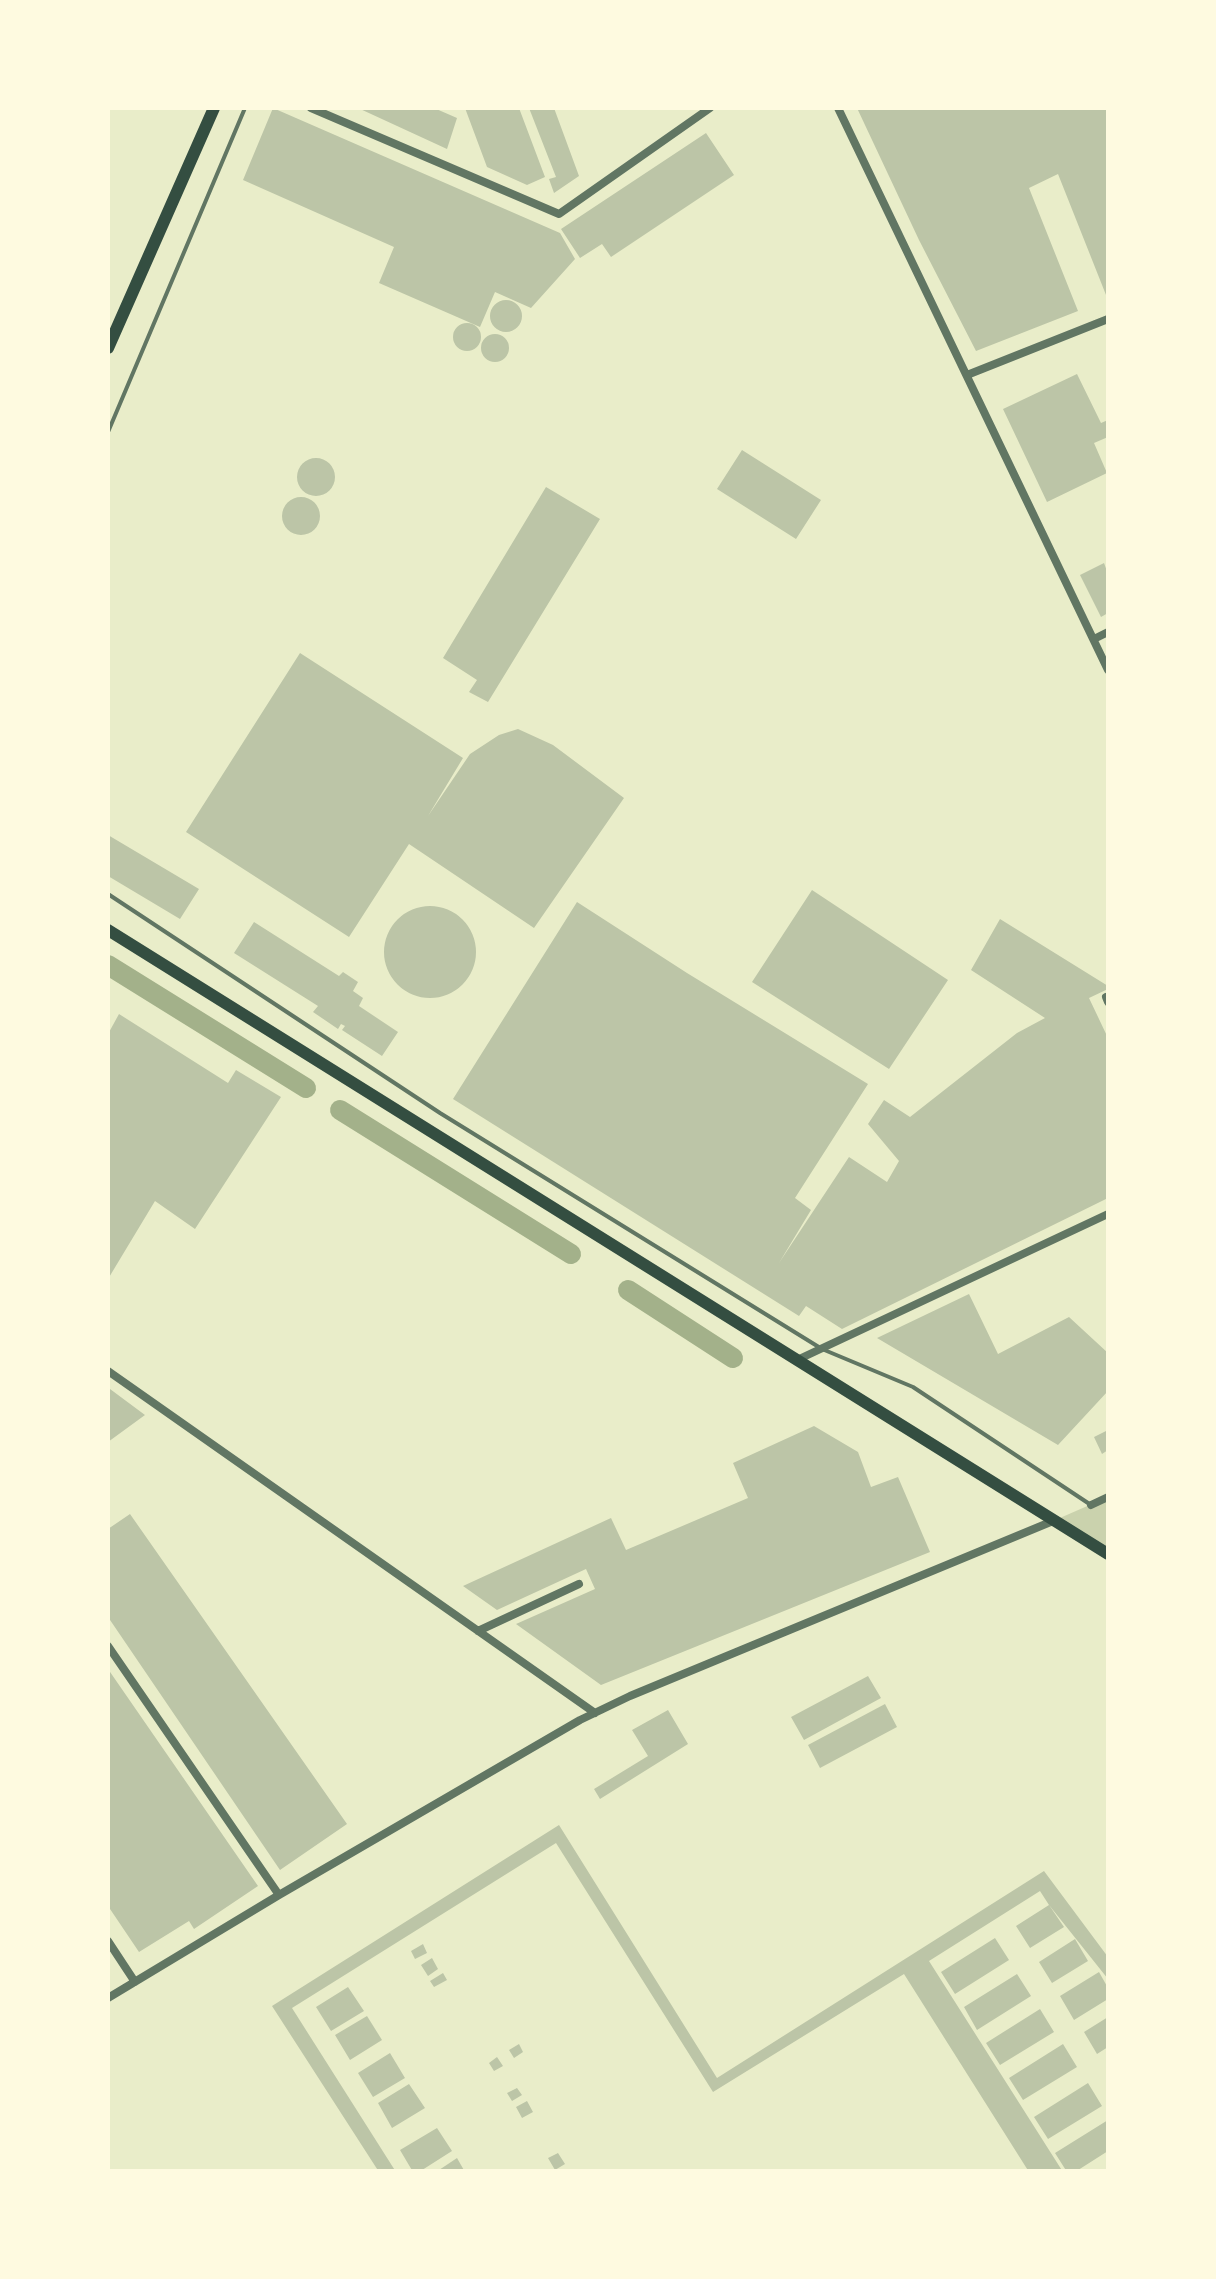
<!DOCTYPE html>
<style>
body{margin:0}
#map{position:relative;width:1216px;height:2279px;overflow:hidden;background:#e9edc9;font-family:Rubik,sans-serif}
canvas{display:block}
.frame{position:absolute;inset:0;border:110px solid #fefae0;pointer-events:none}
</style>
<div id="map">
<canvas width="1216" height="2279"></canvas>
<div class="frame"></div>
</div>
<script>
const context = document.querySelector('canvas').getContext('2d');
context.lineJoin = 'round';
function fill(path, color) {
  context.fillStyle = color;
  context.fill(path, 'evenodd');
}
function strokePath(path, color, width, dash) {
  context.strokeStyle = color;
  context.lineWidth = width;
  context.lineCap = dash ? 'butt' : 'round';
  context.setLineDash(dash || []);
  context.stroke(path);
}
fill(new Path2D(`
 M1108 1497V1546L1101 1549 1053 1521Z`), '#cad2ad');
strokePath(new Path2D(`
 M108 965 306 1088
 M340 1110 571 1254
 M628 1290 733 1358`), '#a3b18a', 20);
fill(new Path2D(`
 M273 108 560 233 575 259 531 308 495 292 480 327 379 283 394 247 243 180Z
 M358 108H434L457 118 447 149Z
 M465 108H519L545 177 527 185 487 167Z
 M529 108H554L579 176 554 193 549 179 556 177Z
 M857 108H1108V300L1058 174 1029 188 1078 311 976 351 919 240Z
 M706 133 734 175 611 257 602 244 580 258 561 229Z
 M490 316a16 16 0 1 1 32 0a16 16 0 1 1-32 0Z
 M453 337a14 14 0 1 1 28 0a14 14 0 1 1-28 0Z
 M481 348a14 14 0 1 1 28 0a14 14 0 1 1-28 0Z
 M1077 374 1101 423 1108 420V437L1094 443 1107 473 1047 502 1003 409Z
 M742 450 821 500 796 539 717 489Z
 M297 477a19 19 0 1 1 38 0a19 19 0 1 1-38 0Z
 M546 487 600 519 488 702 469 692 477 680 443 658Z
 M282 516a19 19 0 1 1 38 0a19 19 0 1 1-38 0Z
 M1104 563 1108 574V613L1101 617 1080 575Z
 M300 653 463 758 428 816 470 754 499 735 518 729 553 745 624 798 534 928 409 844 349 937 186 832Z
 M108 835 199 889 180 919 108 876Z
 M812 890 948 980 889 1069 752 982Z
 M577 902 687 973 868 1084 795 1198 811 1210 779 1263 849 1157 887 1182 899 1161 868 1124 884 1100 910 1117 1017 1033 1045 1018 971 970 1000 919 1108 986V989L1089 998 1108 1038V1198L842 1329 806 1306 799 1316 453 1099Z
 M384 952a46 46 0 1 1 92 0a46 46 0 1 1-92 0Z
 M254 922 339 976 343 972 358 982 353 991 363 998 359 1006 398 1032 382 1056 342 1030 345 1026 341 1024 338 1029 313 1012 318 1006 234 953Z
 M119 1014 228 1083 236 1070 281 1097 195 1229 155 1201 108 1279V1034Z
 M969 1294 998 1354 1069 1317 1108 1353V1391L1058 1445 877 1338Z
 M110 1389 145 1415 108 1442V1391Z
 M814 1426 858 1452 871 1487 898 1477 930 1552 601 1685 516 1624 595 1589 586 1569 497 1610 463 1586 611 1518 626 1550 748 1498 733 1463Z
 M1108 1430V1450L1102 1454 1094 1437Z
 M130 1514 347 1824 280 1870 108 1617V1529Z
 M108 1669 258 1886 194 1929 189 1921 139 1952 108 1906Z
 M868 1676 881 1698 804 1740 791 1717Z
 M885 1704 897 1727 820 1768 808 1745Z
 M668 1710 688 1744 600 1799 594 1789 648 1756 632 1730Z
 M559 1825 717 2078 1044 1871 1108 1957V1979L1049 1905 1064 1927 1030 1948 1016 1926 1049 1905 1040 1891 929 1961 1063 2172H1029L904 1974 713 2092 556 1843 292 2008 396 2172H379L272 2006Z
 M995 1938 1009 1960 955 1994 941 1972Z
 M1075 1939 1088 1961 1052 1983 1039 1962Z
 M423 1944 427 1953 415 1959 411 1951Z
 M432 1958 438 1969 428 1976 421 1965Z
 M1099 1972 1108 1988V1999L1074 2020 1060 1996Z
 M443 1973 447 1980 434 1987 430 1981Z
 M1017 1974 1031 1996 977 2030 964 2007Z
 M348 1987 364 2011 331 2031 316 2007Z
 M1040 2009 1054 2032 1000 2065 986 2043Z
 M367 2016 382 2040 350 2060 335 2035Z
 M1108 2017V2047L1097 2054 1084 2032Z
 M519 2044 523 2052 514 2058 509 2050Z
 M1063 2044 1077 2067 1023 2100 1009 2078Z
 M390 2053 405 2078 373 2097 358 2073Z
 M497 2057 503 2066 494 2071 489 2063Z
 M1088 2083 1102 2106 1048 2139 1034 2117Z
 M409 2084 425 2108 392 2128 378 2103Z
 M517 2088 522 2095 512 2101 507 2093Z
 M527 2101 533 2112 522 2118 516 2107Z
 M1108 2120V2151L1075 2172H1067L1055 2153Z
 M437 2128 452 2151 419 2172H413L400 2150Z
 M558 2153 565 2164 555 2170 548 2158Z
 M457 2158 465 2172H436Z`), '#bcc5a7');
strokePath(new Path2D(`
 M108 432 245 108
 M108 894 440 1113 822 1349 913 1387 1091 1505`), '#617663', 4);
strokePath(new Path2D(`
 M311 108 559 214 710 108
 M838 108 1108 670
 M967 375 1108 319
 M1094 639 1108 632
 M1106 997 1108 1002
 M797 1360 1108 1214
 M108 1371 595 1713
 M1091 1505 1108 1497
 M478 1631 579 1584
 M108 1646 279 1895
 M108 1941 135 1982
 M108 1998 279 1895 580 1720 630 1696 1053 1521`), '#617663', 8);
strokePath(new Path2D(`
 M108 348 214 108
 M108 930 1108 1554`), '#344e41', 12);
</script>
